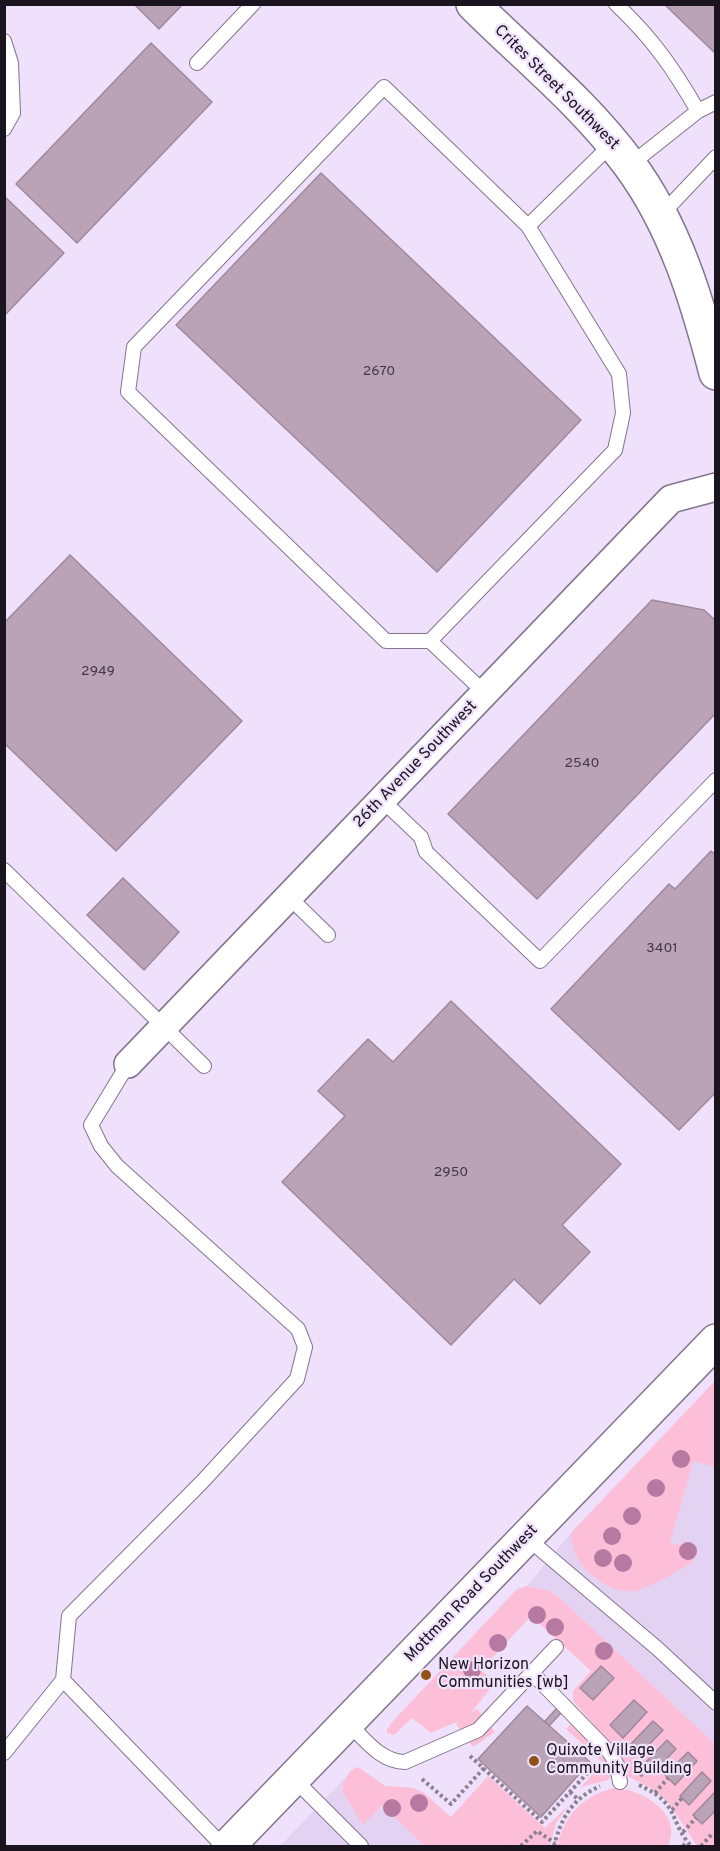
<!DOCTYPE html>
<style>
body{margin:0}
#map{position:relative;width:720px;height:1851px;overflow:hidden;background:#efe0fb;font-family:Overpass,sans-serif}
canvas{display:block}
.frame{position:absolute;inset:0;border:6px solid #19141d;pointer-events:none}
</style>
<div id="map">
<canvas width="720" height="1851"></canvas>
<div class="frame"></div>
</div>
<script>
const context = document.querySelector('canvas').getContext('2d');
context.lineJoin = 'round';
function fill(path, color) {
  context.fillStyle = color;
  context.fill(path, 'evenodd');
}
function strokePath(path, color, width, dash) {
  context.strokeStyle = color;
  context.lineWidth = width;
  context.lineCap = dash ? 'butt' : 'round';
  context.setLineDash(dash || []);
  context.stroke(path);
}
function write(font, color, halo, rows, align = 'center') {
  context.font = font + ' Overpass,sans-serif';
  context.lineWidth = 4.5;
  context.setLineDash([]);
  context.textBaseline = 'middle';
  context.strokeStyle = halo;
  context.fillStyle = color;
  for (const [text, x, y, turn = 0] of rows) {
    context.save();
    context.translate(x, y);
    context.rotate((+turn || 0) * Math.PI / 180);
    context.textAlign = isNaN(turn) ? turn : align;
    if (halo) context.strokeText(text, 0, 0);
    context.fillText(text, 0, 0);
    context.restore();
  }
}
fill(new Path2D(`
 M715 1381V1744L561 1599 550 1591 527 1586 570 1534Z
 M351 1772 427 1846H280Z`), '#e4d2f3');
fill(new Path2D(`
 M715 1381V1467L693 1461 670 1543 690 1548 695 1555 693 1562C676 1571 657 1584 639 1590 619 1596 593 1580 582 1565 575 1556 573 1545 570 1534Z
 M527 1586 550 1591 561 1599 715 1744V1846H697L669 1803 651 1788 627 1776 620 1755 573 1701V1691L591 1671 531 1616 481 1670 493 1680V1685L470 1714 477 1709 495 1732 473 1747 456 1724 459 1721 431 1733 412 1718 394 1735 387 1733V1729L395 1719 517 1589Z
 M572 1723 604 1756 612 1775 608 1780 581 1787 603 1763 566 1729Z
 M358 1767 385 1786 414 1788 424 1793 451 1817 488 1776 545 1828 568 1806 556 1823 550 1846H425L382 1805 363 1825 342 1791C344 1781 348 1769 358 1767Z
 M614 1788C641 1789 684 1813 668 1846H557C565 1815 582 1796 614 1788Z`), '#fcbfd7');
const building = new Path2D(`
 M134 4H183L159 29Z
 M664 4H716V54Z
 M151 43 212 102 77 243 16 184Z
 M321 173 581 420 437 572 176 325Z
 M4 196 64 253 4 316Z
 M70 555 242 721 116 851 4 743V623Z
 M652 600 704 610 716 621V713L537 899 448 814Z
 M711 851 716 855V1092L679 1130 551 1009 669 884 675 889Z
 M123 878 179 932 144 970 87 915Z
 M451 1001 621 1164 562 1225 590 1252 540 1304 514 1279 451 1345 282 1182 345 1116 318 1091 368 1039 393 1062Z
 M601 1666 614 1678 593 1700 580 1688Z
 M634 1700 647 1712 623 1738 610 1725Z
 M527 1706 590 1762 541 1817 478 1759Z
 M557 1708 561 1713 549 1726 545 1721Z
 M653 1721 663 1730 641 1753 631 1744Z
 M667 1740 676 1749 654 1772 645 1763Z
 M688 1752 697 1761 675 1785 665 1775Z
 M702 1772 711 1781 689 1805 680 1796Z
 M715 1792 716 1810 702 1824 693 1815Z`);
fill(building, '#bba3b7');
strokePath(building, '#9f889b', 1.5);
const lane = new Path2D(`
 M616 4C653 39 673 68 698 111
 M4 41 11 63 13 113 4 129
 M197 63 253 4
 M630 165 698 111 716 102
 M661 215 716 157
 M430 641H386L128 392 134 347 384 87 528 226
 M485 693 430 641 615 450 623 413 619 374 528 226 613 143
 M382 800 421 837 426 852 540 961 716 780
 M4 870 204 1066
 M289 897 328 935
 M527 1538 658 1649 716 1703
 M532 1673 610 1753 617 1765 620 1782
 M63 1680 69 1616 202 1482 297 1379 305 1347 298 1329 117 1166 101 1146 91 1125 128 1064
 M347 1722C364 1738 380 1762 405 1762L478 1730 556 1647
 M4 1753 63 1680 223 1846
 M293 1778 361 1846`);
const street = new Path2D(`
 M128 1064 671 499 716 487`);
const secondary = new Path2D(`
 M473 4C525 56 585 104 629 164 675 226 697 300 716 373
 M228 1846 716 1341`);
strokePath(lane, '#82758c', 16);
strokePath(street, '#82758c', 30);
strokePath(secondary, '#82758c', 36);
strokePath(new Path2D(`
 M470 1756 542 1822 593 1767
 M640 1776 648 1766
 M422 1779 451 1804 484 1768
 M639 1785C681 1804 668 1820 691 1846
 M570 1792 579 1800
 M655 1793 668 1778
 M672 1810 682 1798
 M683 1832 696 1818
 M521 1846 537 1831 555 1843
 M554 1846C561 1818 572 1799 600 1786
 M683 1846 687 1842
 M701 1846 713 1833`), '#8a8092', 4, [3, 3]);
strokePath(lane, '#fff', 14);
strokePath(street, '#fff', 27);
strokePath(secondary, '#fff', 33);
context.fillStyle = '#b67aa2';
for (const [x, y] of [
 [681,1459],
 [656,1488],
 [632,1516],
 [612,1536],
 [688,1551],
 [603,1558],
 [623,1563],
 [537,1615],
 [555,1627],
 [498,1643],
 [604,1651],
 [472,1670],
 [419,1803],
 [392,1808]
]) {
  context.beginPath();
  context.arc(x, y, 9, 0, 2 * Math.PI);
  context.fill();
}
for (const [x, y, r, color] of [
 [426,1675,6,"#905217"],
 [534,1761,6,"#905217"]
]) {
  const dot = new Path2D();
  dot.arc(x, y, r, 0, 2 * Math.PI);
  context.fillStyle = color;
  context.fill(dot);
  strokePath(dot, '#efe0fb', 2);
}
write('14px', '#423844', null, [
 ["2670",379,372],
 ["2949",98,672],
 ["2540",582,764],
 ["3401",662,949],
 ["2950",451,1173]
]);
write('16px', '#19141d', '#efe0fb', [
 ["Crites Street Southwest",556,88,45],
 ["26th Avenue Southwest",416,765,-46],
 ["Mottman Road Southwest",472,1594,-46]
]);
write('16px', '#19141d', '#efe0fb', [
 ["New Horizon",438,1666],
 ["Communities [wb]",438,1684],
 ["Quixote Village",546,1752],
 ["Community Building",546,1770]
], 'left');
</script>
